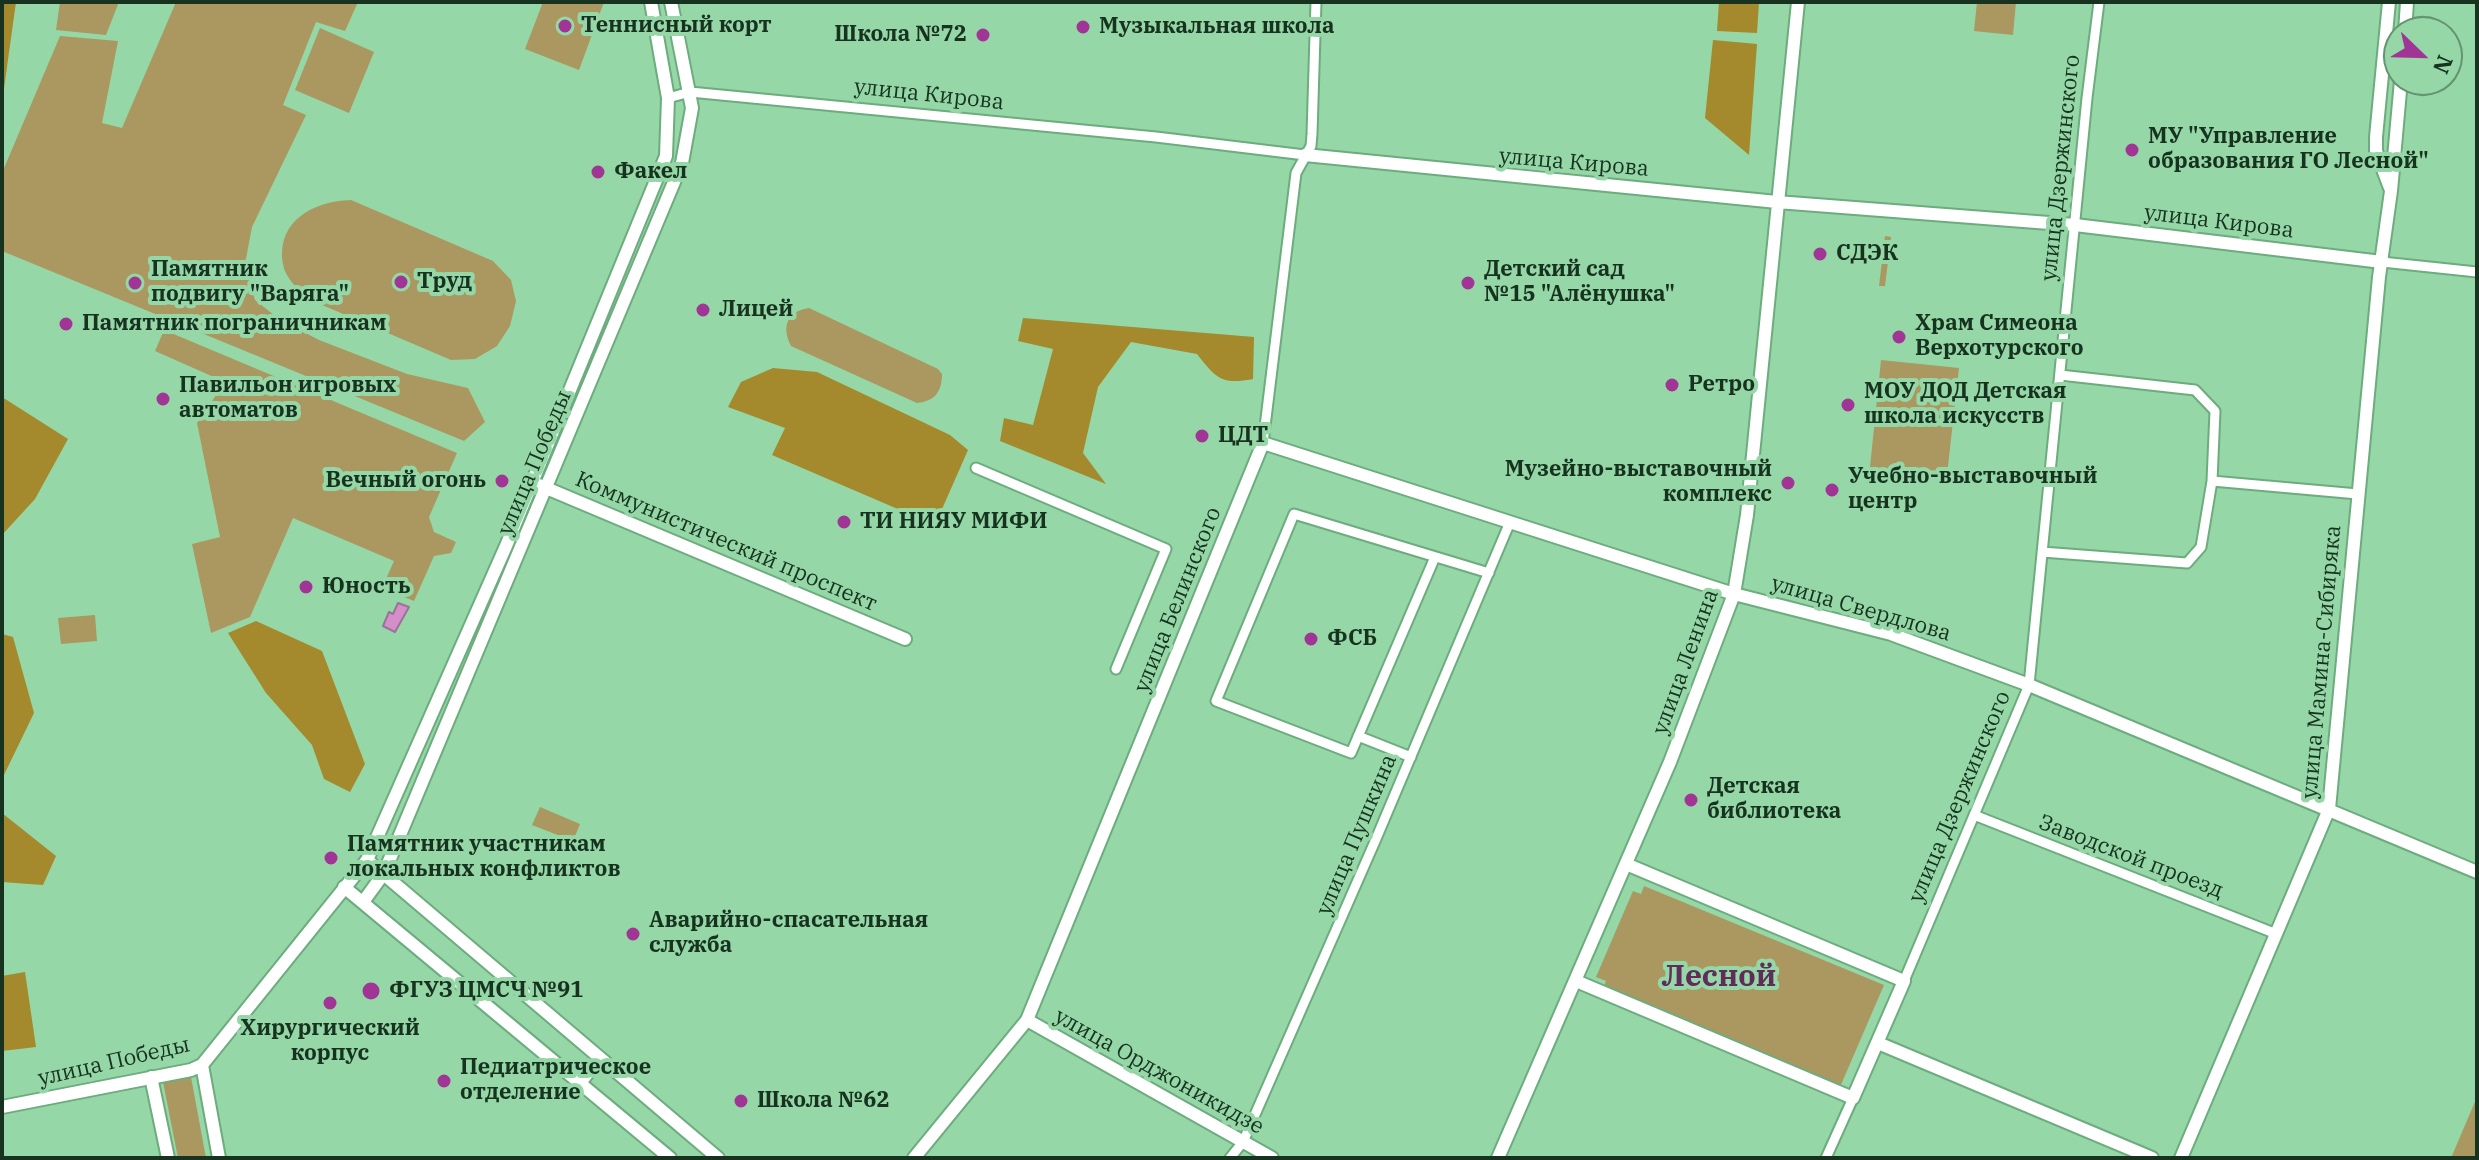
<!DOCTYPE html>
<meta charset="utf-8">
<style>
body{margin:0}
#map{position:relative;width:2479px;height:1160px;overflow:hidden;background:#95d7a6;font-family:"IBM Plex Serif",serif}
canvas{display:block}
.frame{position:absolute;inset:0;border:4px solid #17321f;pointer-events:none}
.north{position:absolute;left:2383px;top:16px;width:80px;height:80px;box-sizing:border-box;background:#95d7a6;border:2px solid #639570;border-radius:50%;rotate:113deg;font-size:22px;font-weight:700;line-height:32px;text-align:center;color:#17321f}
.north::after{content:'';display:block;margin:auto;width:28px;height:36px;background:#a03595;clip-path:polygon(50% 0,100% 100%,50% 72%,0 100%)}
</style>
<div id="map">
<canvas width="2479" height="1160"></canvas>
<div class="frame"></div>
<div class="north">N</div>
</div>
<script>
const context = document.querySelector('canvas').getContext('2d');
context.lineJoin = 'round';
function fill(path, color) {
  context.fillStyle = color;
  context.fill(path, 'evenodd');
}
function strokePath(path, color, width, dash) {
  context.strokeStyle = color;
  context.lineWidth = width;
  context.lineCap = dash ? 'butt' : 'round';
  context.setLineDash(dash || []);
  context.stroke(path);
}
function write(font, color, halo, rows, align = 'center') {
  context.font = font + ' "IBM Plex Serif",serif';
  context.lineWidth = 8;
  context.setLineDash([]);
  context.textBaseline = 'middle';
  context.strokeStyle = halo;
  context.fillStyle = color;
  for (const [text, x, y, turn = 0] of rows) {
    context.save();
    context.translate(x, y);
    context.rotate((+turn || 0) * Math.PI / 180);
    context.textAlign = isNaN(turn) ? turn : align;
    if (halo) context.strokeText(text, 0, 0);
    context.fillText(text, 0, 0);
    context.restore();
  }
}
fill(new Path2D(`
 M60 2H119L106 35 56 30Z
 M176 2H358L345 31 316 22 283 105 306 115 252 227 245 264 255 300 279 319 319 340 407 374 468 388 485 422 464 441 2 251V173L60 36 118 41 102 123 122 128Z
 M543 2H604L579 70 525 49Z
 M1977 2H2016L2013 35 1974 31Z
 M320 28 374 52 349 113 295 90Z
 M351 200 493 261 511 280 516 301 510 326 497 346 475 359 451 360 308 299C298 289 285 278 283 264 276 220 315 201 351 200Z
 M1885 236 1891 237 1885 286H1879Z
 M809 308 938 369 942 374C942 392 935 401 917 403L791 346C781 327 787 311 809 308Z
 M164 330 457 453 429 517 434 532 456 542 451 553 434 556 414 601 382 588 394 561 293 518 250 617 211 633 192 544 220 537 197 423 225 382 155 351Z
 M1881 360 1959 368 1947 475 1870 467Z
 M95 615 97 641 61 644 58 618Z
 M540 807 580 824 573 841 532 825Z
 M1644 886 1884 985 1840 1087 1603 989 1606 981 1596 977 1633 891 1641 894Z
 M191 1077 206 1158H178L163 1082Z
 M2477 1097V1158H2451Z`), '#aa9860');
fill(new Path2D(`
 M2 2H16L2 103Z
 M1719 2H1759L1757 33 1717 31Z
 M1713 40 1757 44 1749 155 1705 118Z
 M1023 318 1254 337 1253 379C1221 385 1216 378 1197 354L1131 342 1098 387 1083 453 1106 484 1000 441 1004 418 1033 425 1053 349 1018 341Z
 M773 368 817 372 950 435 968 450 935 525 772 455 785 428 728 407 741 382Z
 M2 397 68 439 35 499 2 535Z
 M256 621 322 651 365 764 350 792 324 779 312 745 266 693 228 633Z
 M2 634 13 637 34 713 2 779Z
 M2 813 56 856 43 885 2 882Z
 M25 972 36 1047 2 1051V976Z`), '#a4892d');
const water = new Path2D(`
 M398 603 409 607 395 632 383 626 389 612 393 614Z`);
fill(water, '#d48fca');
strokePath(water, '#9b7397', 2);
const street = new Path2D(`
 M668 98 690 92 1156 137 1305 155
 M2382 262 2477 272
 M2060 375 2195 390 2215 411 2212 481
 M1263 443 1296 173 1311 146 1312 134 1316 2
 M976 468 1166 549 1116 669
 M2042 552 2187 563 2201 547 2212 481 2358 494
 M1435 557 1351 753 1216 701 1294 514 1489 573
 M1358 736 1411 757
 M1974 815 2274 933
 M1904 981 2029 685 2087 98 2099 2
 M581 1084 600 1060
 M1230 1158 1243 1142 1376 839 1510 522
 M1826 1158 1853 1098`);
const secondary = new Path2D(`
 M2389 2 2376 137V151L2390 188
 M2405 32 2407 2
 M1305 155 1777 202 2075 225 2382 262
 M539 485 905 639
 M367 860 718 1158
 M344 887 670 1158
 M363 902 384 873 682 163 692 108 671 2
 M1576 981 1853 1098 1904 981 1626 864
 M1027 1020 1272 1158
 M1878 1043 2152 1158
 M202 1065 219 1158
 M151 1077 168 1158
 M2 1107 191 1070 202 1065 367 860 506 546 666 156 668 98 651 2
 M914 1158 1027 1020 1263 443 1734 594 1891 634 2029 685 2477 872
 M1498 1158 1670 762 1734 594 1747 515 1798 2
 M2181 1158 2329 809 2379 277 2391 191 2401 80`);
strokePath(street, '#6cac7e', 13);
strokePath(secondary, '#6cac7e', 16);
strokePath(street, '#fff', 9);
strokePath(secondary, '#fff', 12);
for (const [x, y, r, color] of [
 [565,26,8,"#a03595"],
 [1083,27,8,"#a03595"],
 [983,35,8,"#a03595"],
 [2132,150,8,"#a03595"],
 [598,172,8,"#a03595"],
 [1820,254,8,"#a03595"],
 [401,282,8,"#a03595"],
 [135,283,8,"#a03595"],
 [1468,283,8,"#a03595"],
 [703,310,8,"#a03595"],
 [66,324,8,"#a03595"],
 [1899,337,8,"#a03595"],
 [1672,385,8,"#a03595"],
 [163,399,8,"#a03595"],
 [1848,405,8,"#a03595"],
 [1202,436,8,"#a03595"],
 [502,481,8,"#a03595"],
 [1788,483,8,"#a03595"],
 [1832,490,8,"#a03595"],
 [844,522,8,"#a03595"],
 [306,587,8,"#a03595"],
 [1311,639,8,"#a03595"],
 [1691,800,8,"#a03595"],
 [331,858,8,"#a03595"],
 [633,934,8,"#a03595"],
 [371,991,10,"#a03595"],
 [330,1003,8,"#a03595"],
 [444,1081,8,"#a03595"],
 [741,1101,8,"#a03595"]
]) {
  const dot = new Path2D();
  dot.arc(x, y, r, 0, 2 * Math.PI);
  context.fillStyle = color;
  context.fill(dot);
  strokePath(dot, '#95d7a6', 3);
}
write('bold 22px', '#17321f', '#95d7a6', [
 ["Теннисный корт",581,26],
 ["Музыкальная школа",1099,27],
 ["Школа №72",967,35,"right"],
 ["МУ \"Управление",2148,137],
 ["образования ГО Лесной\"",2148,162],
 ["Факел",614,172],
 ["СДЭК",1836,254],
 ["Памятник",151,270],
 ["подвигу \"Варяга\"",151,295],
 ["Детский сад",1484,270],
 ["№15 \"Алёнушка\"",1484,295],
 ["Труд",417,282],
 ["Лицей",719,310],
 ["Памятник пограничникам",82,324],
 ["Храм Симеона",1915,324],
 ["Верхотурского",1915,349],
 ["Ретро",1688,385],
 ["Павильон игровых",179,386],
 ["автоматов",179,411],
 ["МОУ ДОД Детская",1864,392],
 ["школа искусств",1864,417],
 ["ЦДТ",1218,436],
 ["Музейно-выставочный",1772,470,"right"],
 ["комплекс",1772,495,"right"],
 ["Учебно-выставочный",1848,477],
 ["центр",1848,502],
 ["Вечный огонь",486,481,"right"],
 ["ТИ НИЯУ МИФИ",860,522],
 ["Юность",322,587],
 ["ФСБ",1327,639],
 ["Детская",1707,787],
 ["библиотека",1707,812],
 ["Памятник участникам",347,845],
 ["локальных конфликтов",347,870],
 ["Аварийно-спасательная",649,921],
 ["служба",649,946],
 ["ФГУЗ ЦМСЧ №91",389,991],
 ["Хирургический",330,1029,"center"],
 ["корпус",330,1054,"center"],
 ["Педиатрическое",460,1068],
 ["отделение",460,1093],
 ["Школа №62",757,1101]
], 'left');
write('22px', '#17321f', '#95d7a6', [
 ["улица Кирова",929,95,6],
 ["улица Кирова",1574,163,5],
 ["улица Дзержинского",2061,168,-84],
 ["улица Кирова",2219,222,7],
 ["улица Победы",535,463,-67],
 ["Коммунистический проспект",726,542,23],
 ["улица Белинского",1178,600,-68],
 ["улица Свердлова",1861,609,16],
 ["улица Ленина",1686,662,-70],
 ["улица Мамина-Сибиряка",2322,662,-85],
 ["улица Дзержинского",1960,797,-67],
 ["улица Пушкина",1357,835,-67],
 ["Заводской проезд",2131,857,21],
 ["улица Победы",114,1062,-13],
 ["улица Орджоникидзе",1159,1072,29]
]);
write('bold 30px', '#602c5a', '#95d7a6', [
 ["Лесной",1719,977]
]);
</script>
